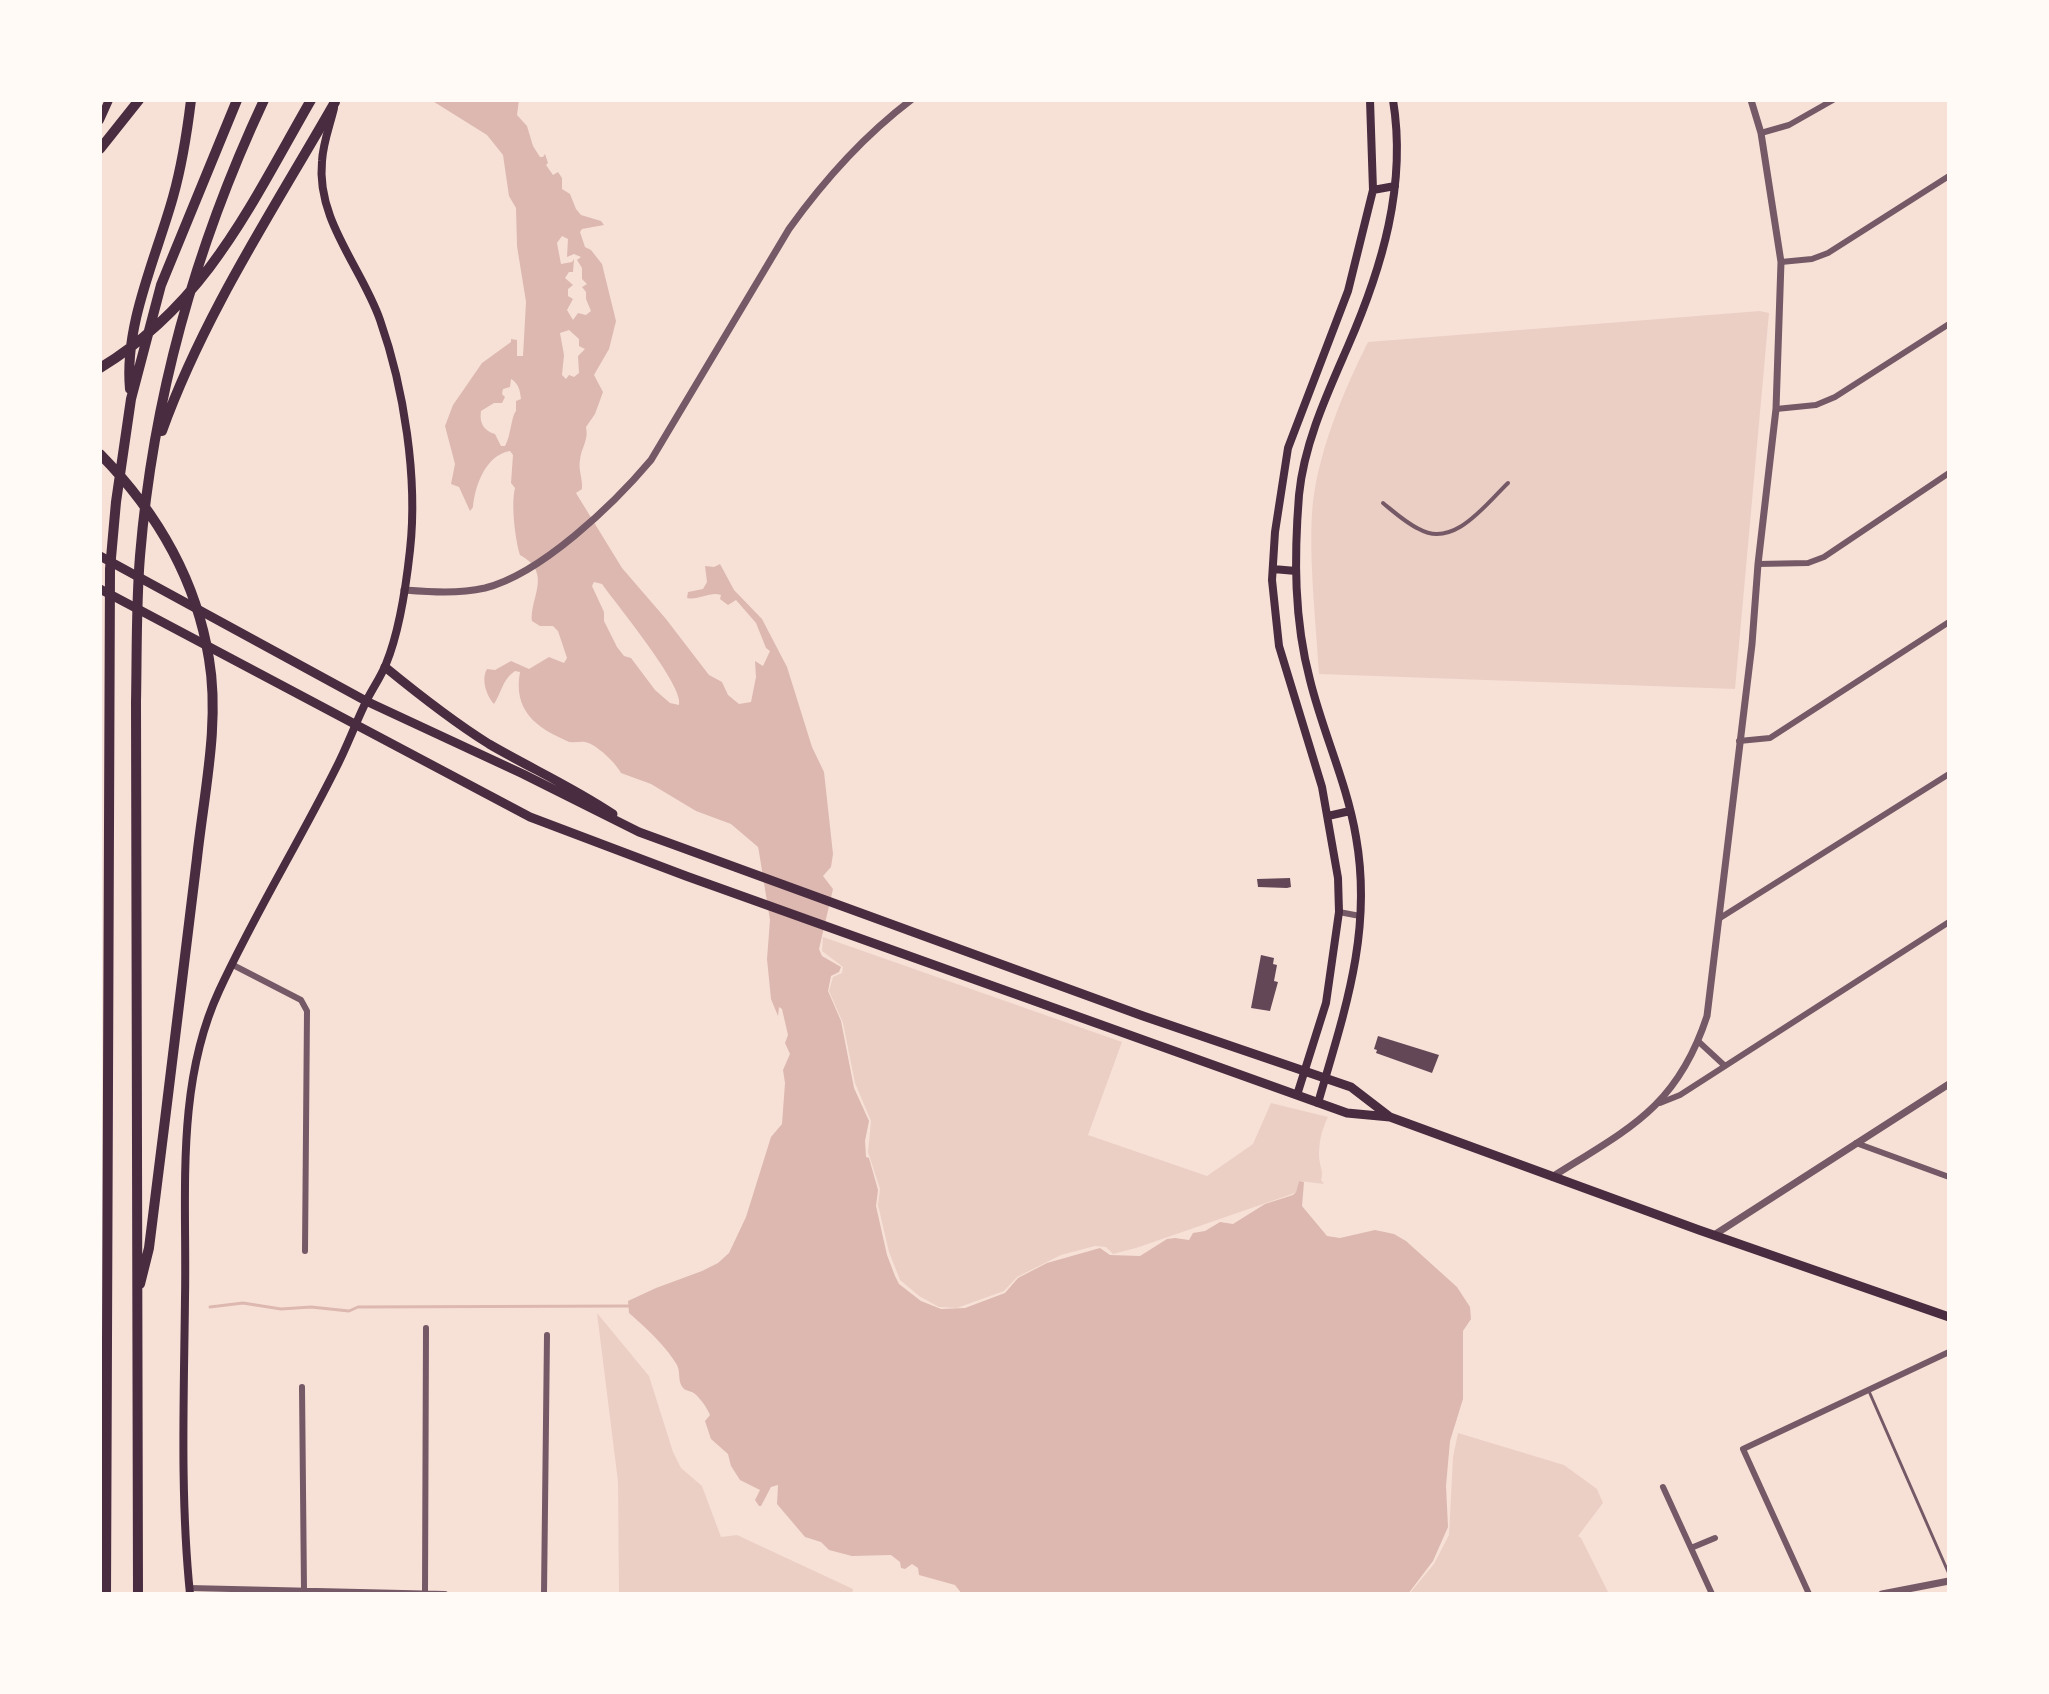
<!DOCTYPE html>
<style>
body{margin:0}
#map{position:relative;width:2049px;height:1694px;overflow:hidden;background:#f7e1d7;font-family:Signika,sans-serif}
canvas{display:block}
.frame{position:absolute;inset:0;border:102px solid #fffaf5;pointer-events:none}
</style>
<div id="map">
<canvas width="2049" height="1694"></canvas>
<div class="frame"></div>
</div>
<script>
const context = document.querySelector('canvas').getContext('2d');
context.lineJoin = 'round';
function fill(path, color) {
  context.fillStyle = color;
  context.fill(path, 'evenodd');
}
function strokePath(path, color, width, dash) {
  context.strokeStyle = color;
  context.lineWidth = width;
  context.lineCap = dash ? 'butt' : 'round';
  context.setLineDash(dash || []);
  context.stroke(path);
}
fill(new Path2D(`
 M1760 311 1769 313 1735 689 1319 674C1316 624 1309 562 1312 513 1316 456 1343 392 1368 342Z
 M823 937 1122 1042 1088 1135 1207 1176 1253 1144 1271 1103 1328 1117C1322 1129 1319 1141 1319 1155 1319 1165 1324 1171 1321 1180L1324 1184 1299 1181 1296 1192 1292 1194 1136 1248 1113 1254 1106 1247 1095 1246 1061 1255 1017 1277 1004 1291 957 1308 939 1307 919 1296 900 1280 889 1252 878 1205 880 1189 868 1152 871 1121 855 1083 843 1023 829 991 833 977 842 973 843 967 822 951Z
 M597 1313 649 1376 673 1452 681 1468 702 1486 721 1537 737 1535 853 1589 852 1594H619L618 1482Z
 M1458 1433 1564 1465 1597 1489 1603 1503 1578 1536 1581 1538 1609 1594H1409L1434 1564 1449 1535 1453 1457Z`), '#ebcfc5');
fill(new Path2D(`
 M431 100H519L517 115 527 126 533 146 540 157H543L545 154 548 163 546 165 553 175 558 172 562 178V189L570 194 576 209 581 215 601 221 604 225 582 229 580 232 585 247 591 250 602 264 616 321 609 349 594 375 603 392 595 414 586 427C589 440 581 448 580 460 578 470 583 479 582 489L576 493 622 568 666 619 709 675 722 682 728 695 739 704 751 702 756 677 755 661 763 666 770 651 766 648 756 623 736 600 728 605 720 599 721 595C710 591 698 601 687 598L688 592 703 589 707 582 705 566 714 567 720 564 734 590 762 619 787 667 812 747 824 772 833 854 831 867 823 876 833 889 819 949 822 956 841 967 839 972 831 976 828 991 841 1021 854 1088 869 1121 865 1141 866 1157 869 1158 878 1190 876 1206 887 1255 895 1276 899 1284 921 1301 941 1309 965 1308 1005 1293 1018 1278 1047 1263 1100 1248 1110 1255 1140 1256 1167 1239 1175 1238 1189 1240 1193 1233 1205 1231 1220 1222 1233 1224 1265 1204 1293 1195 1296 1192 1299 1181 1304 1182 1302 1206 1327 1236 1340 1238 1375 1230 1394 1234 1406 1241 1457 1287 1470 1307 1471 1319 1463 1331V1399L1450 1441 1446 1486 1448 1527 1433 1561 1408 1594H962L955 1585 919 1575 918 1568 912 1564 905 1569 901 1568 900 1562 891 1555 852 1556 829 1550 821 1542 805 1537 777 1504 778 1485 771 1487 761 1506H759L755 1500 760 1490 740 1480 731 1466 728 1454 711 1439 705 1421 710 1415C707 1408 701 1399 695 1394 692 1391 687 1391 684 1389 677 1382 681 1373 677 1365 666 1346 646 1328 629 1313L628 1301 656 1288 702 1271 718 1263 729 1253 746 1217 771 1137 782 1124 785 1083 783 1070 790 1054 785 1043 788 1035 782 1009 779 1007 778 1016 771 999 767 959 770 920 759 852 758 847 731 824 696 811 651 784 621 773C617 764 595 743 585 742 579 741 572 744 567 741 535 727 513 710 520 672L515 671C502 680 502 692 494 704 486 695 481 679 487 669L495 670 511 661 529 669 549 657 564 663 567 658 558 631 553 626H540L532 621C530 597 553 573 520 555 515 539 511 504 515 488L511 483 513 455 510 451C486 455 475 485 473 507L470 511 459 487 451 484 455 464 445 426 453 405 482 363 511 342V339L517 340V356H523L526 302 517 246 516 208 509 196 503 155 487 135ZM562 236 568 239 567 257 574 254 581 257 577 260 582 268V279L587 284 582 287 586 292V299L591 311 586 315 578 313 573 320 567 310 573 299 568 296V289L573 285 565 278 569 272H573L574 259 572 262 561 264 557 243ZM569 330 579 339V346L585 349 578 356 579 373 574 377 569 375 566 379 562 375 564 355 560 333ZM511 379C520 384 520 393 521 399L516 401V411C511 417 511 436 505 446H501L495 434C484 431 479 423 481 411L494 403H502L505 397 502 394 503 389 510 387ZM594 582 602 584C616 604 685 687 679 705L670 703 655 690 631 658 624 656 617 647 604 621V612L592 586Z`), '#dcb8b0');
strokePath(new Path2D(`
 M210 1307 243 1303 281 1309 311 1307 349 1311 358 1307 628 1306`), '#dcb8b0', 3);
fill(new Path2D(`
 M1290 878 1291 887 1287 888 1258 887 1257 879Z
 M1261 955 1274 958 1273 964 1277 965 1274 981 1278 982 1270 1011 1251 1008Z
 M1378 1036 1439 1055 1432 1073 1376 1053 1377 1050 1374 1049Z`), '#644757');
strokePath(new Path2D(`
 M1868 1389 1949 1574`), '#755966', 3);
strokePath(new Path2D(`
 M1383 503C1394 512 1406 523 1419 529 1454 549 1486 504 1508 483`), '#755966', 4);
strokePath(new Path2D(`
 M1761 133 1789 125 1833 100
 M1781 262 1812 259 1828 253 1949 176
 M1776 409 1816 405 1835 397 1949 324
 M1758 564 1808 563 1824 557 1949 473
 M1739 741 1770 738 1949 622
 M1339 912 1360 916
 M1720 918 1949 774
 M233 965 301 1000 307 1011 305 1251
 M1699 1042 1725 1066
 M1660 1103 1680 1095 1949 922
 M1856 1143 1949 1177
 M302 1387 304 1590
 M1663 1487 1712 1594
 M1691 1548 1715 1538
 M189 1588 445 1594
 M425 1593 426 1328
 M544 1594 547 1335
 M1809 1594 1743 1449 1949 1352`), '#755966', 6);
strokePath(new Path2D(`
 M404 590C431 592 458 594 485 588 541 574 614 504 651 460L789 229C822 183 865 135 911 100
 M1552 1177C1628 1129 1677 1108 1707 1016L1752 644 1758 564 1776 409 1781 262 1761 133 1751 100
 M1714 1235 1949 1084
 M1882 1594 1949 1581`), '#755966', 7);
strokePath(new Path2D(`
 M100 120 109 100
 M1373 190 1395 186
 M1273 569 1296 571
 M1328 816 1350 811
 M1297 1095 1326 1003 1339 912 1338 878 1322 787 1279 646 1272 580 1275 532 1288 448 1348 291 1373 190 1370 100
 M1318 1103C1344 1013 1373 932 1356 837 1347 783 1323 733 1310 680 1294 620 1294 557 1299 495 1304 443 1328 392 1348 346 1382 268 1407 185 1393 100
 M190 1594C180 1496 184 1396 185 1298 187 1196 175 1086 219 991 254 915 298 844 335 770 346 749 354 727 364 706 370 692 380 679 386 664 400 630 406 587 410 550 418 478 404 388 380 320 362 268 316 220 322 161 323 143 330 125 334 108`), '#4a2c40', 8);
strokePath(new Path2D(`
 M100 556 366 701 523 774 639 832 1143 1016 1351 1087 1390 1117
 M100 589 530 817 686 876 1347 1113 1390 1117 1699 1230 1949 1317
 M385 667C418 694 452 721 489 744 530 768 573 787 613 814`), '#4a2c40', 9);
strokePath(new Path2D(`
 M100 149 139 100
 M100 368C207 303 251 204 311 100
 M130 389C124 325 156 258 173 197 182 165 187 133 191 100
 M162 431C204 314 274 209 335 102
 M100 454C157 512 196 578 209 659 220 723 204 793 197 858 182 988 165 1118 149 1248L140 1284
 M106 1594 110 569 116 502 131 399 161 285 237 100
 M138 1594 136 702C137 653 136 605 140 556 153 398 197 243 264 100`), '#4a2c40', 10);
</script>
